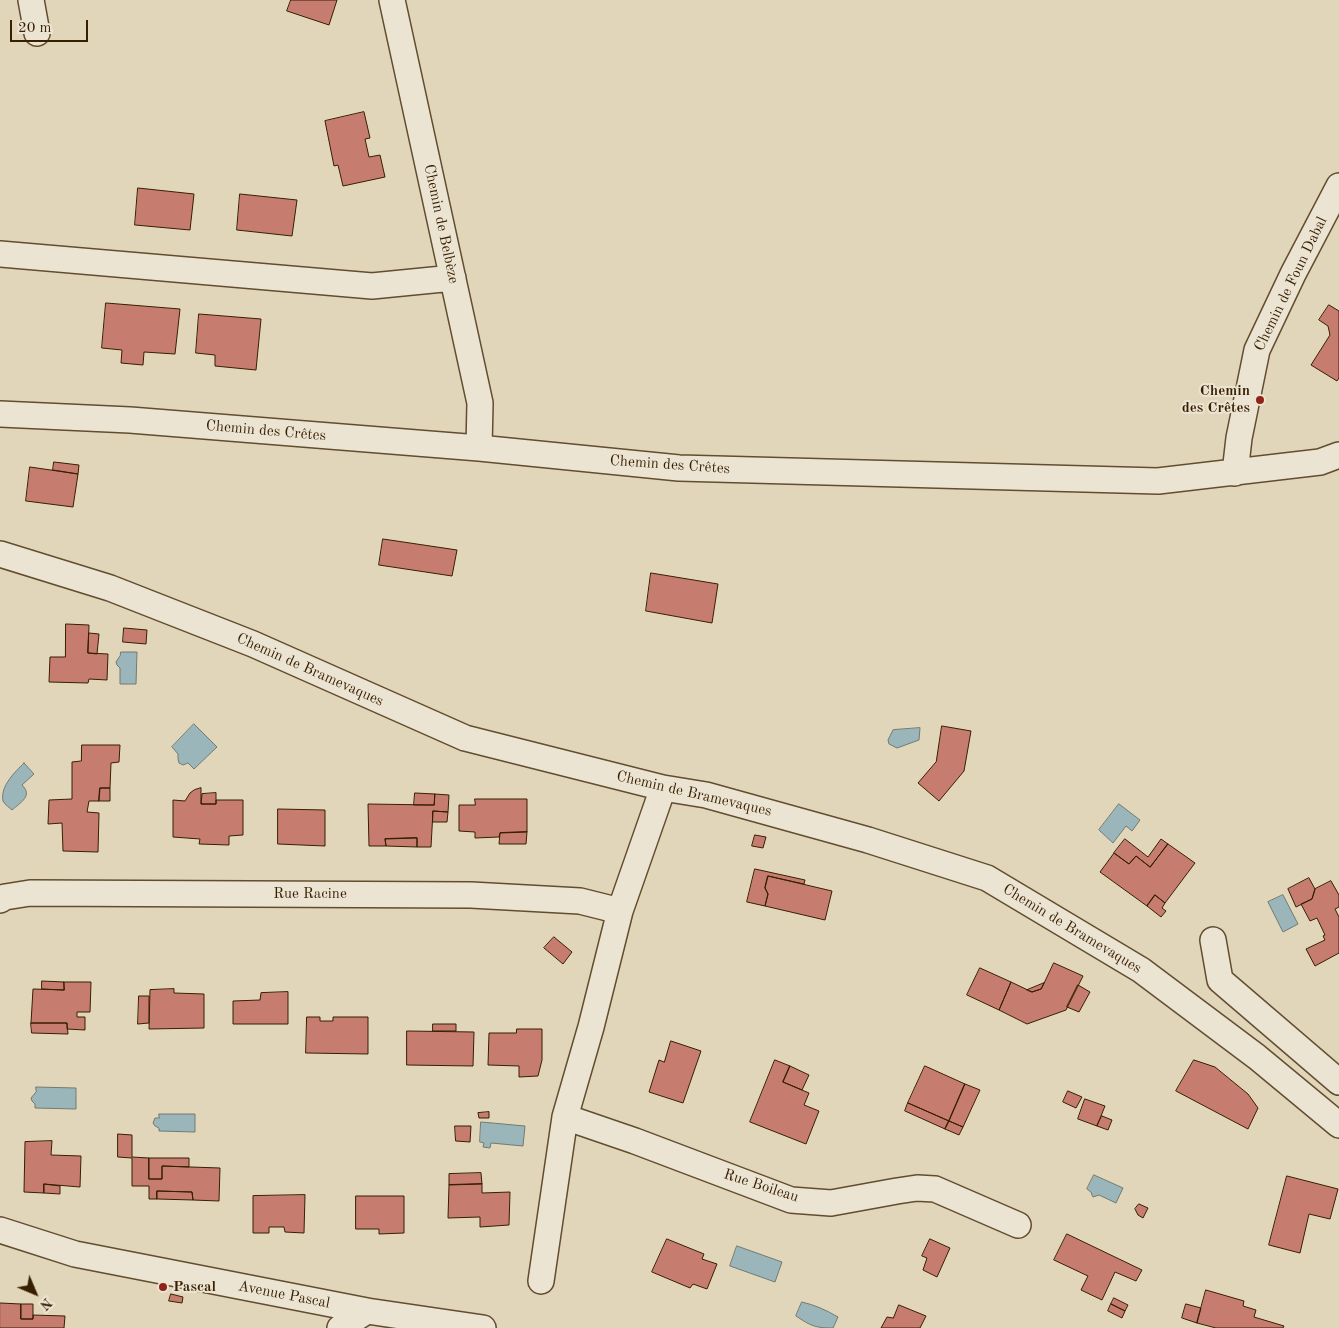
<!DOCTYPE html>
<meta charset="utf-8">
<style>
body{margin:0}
#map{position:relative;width:1339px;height:1328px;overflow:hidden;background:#e2d6ba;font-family:"Old Standard TT",serif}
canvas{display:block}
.north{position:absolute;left:10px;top:1268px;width:50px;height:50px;-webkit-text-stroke:4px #ece4d2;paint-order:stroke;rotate:135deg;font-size:14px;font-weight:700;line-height:20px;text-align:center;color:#371f00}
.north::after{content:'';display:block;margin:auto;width:18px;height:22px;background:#371f00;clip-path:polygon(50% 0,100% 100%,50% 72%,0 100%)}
.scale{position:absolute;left:10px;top:20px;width:78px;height:22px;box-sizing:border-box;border:2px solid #371f00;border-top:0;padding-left:6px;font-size:15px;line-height:18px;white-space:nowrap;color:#371f00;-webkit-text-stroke:4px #ece4d2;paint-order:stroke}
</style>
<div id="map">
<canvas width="1339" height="1328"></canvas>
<div class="north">N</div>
<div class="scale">20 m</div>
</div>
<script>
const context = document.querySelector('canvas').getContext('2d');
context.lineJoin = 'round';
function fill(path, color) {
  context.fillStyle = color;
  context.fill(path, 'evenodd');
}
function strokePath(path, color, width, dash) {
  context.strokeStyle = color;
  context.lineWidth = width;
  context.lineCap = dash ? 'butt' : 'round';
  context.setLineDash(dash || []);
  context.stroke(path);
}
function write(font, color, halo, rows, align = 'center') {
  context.font = font + ' "Old Standard TT",serif';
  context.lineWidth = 4;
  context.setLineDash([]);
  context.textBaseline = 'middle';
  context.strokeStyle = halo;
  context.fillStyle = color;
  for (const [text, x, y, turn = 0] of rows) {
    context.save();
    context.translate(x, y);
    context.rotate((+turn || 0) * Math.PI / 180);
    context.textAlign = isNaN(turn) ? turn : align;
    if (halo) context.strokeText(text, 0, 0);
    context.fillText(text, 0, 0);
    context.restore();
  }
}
const water = new Path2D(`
 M121 652H137L136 684H120V668L117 665 116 662 120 656Z
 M194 724 217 747 194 769 188 763 183 765 179 763 178 759V754L172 747Z
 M920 728 919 740 897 748 889 744 888 740 893 730Z
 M24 763 34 774 22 785C33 796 21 802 12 810 10 808 5 805 3 801 0 786 15 772 24 763Z
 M1119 804 1140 820 1132 831 1126 826 1113 843 1099 830Z
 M1283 895 1298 924 1283 932 1268 902Z
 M36 1087 76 1088V1109L35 1108V1104L32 1101 31 1098 36 1092Z
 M159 1114H195V1132L159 1131V1128L155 1126 153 1123 155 1118H159Z
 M481 1122 525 1126 523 1146 491 1143 490 1148 483 1147 484 1143 480 1142Z
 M1094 1175 1123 1188 1116 1203 1099 1195 1093 1197 1092 1195 1091 1192 1087 1189Z
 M737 1246 782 1262 775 1282 730 1266Z
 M802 1302C815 1305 826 1310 838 1317L833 1328C815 1328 811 1326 796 1316Z`);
fill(water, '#9ab6bb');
strokePath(water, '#727a70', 1);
const building = new Path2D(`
 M291 0H337L329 25 287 11Z
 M364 112 370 138 365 139 369 157 380 155 385 177 343 186 338 165 334 166 325 121Z
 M138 188 194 194 190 230 135 225Z
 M240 194 297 200 292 236 237 230Z
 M106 303 180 309 175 354 144 352 143 365 121 363 122 350 102 348Z
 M1329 305 1339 311V378L1337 381 1311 365 1330 335 1328 326 1319 320Z
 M199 314 261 319 256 370 215 366V355L196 353Z
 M54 462 79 465 78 474 53 470Z
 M30 467 78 474 73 507 26 501Z
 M383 539 457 550 452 576 379 565Z
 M651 573 718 584 712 623 646 611Z
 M66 624 89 625 88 653 108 654 107 680 89 679 88 683 49 682 50 657H65Z
 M124 628 147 630 146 644 123 642Z
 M89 633 99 634 97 654 88 653Z
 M942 726 971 731 964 771 939 801 918 783 936 762Z
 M82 745H120L119 762 111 763 110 788H100L99 801H89L87 812 99 813 98 852 63 851 62 823 48 824 49 800 72 799V762L81 761Z
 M100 788H110V801H99Z
 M201 788V804H216V800H243V835L229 836V845L199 844 200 839 173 837V800L185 801 190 793 194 790Z
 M216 793V804H201L202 794Z
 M415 793 435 794 434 805H414Z
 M435 794 449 795 448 812 433 811 431 847H417V838L385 839 386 846H369L368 804 434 805Z
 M475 799H527V832L500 833 499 837 475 838V832L459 831V805H475Z
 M278 809 325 810V846L278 844Z
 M433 811 448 812 447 822H433Z
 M527 832 526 844H499L500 833Z
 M755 835 766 837 763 848 752 846Z
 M417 838V847L386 846 385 839Z
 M1125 839 1148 857 1161 839 1168 844 1150 867 1136 856 1129 864 1114 853Z
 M1168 844 1195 863 1165 903 1155 895 1147 906 1100 872 1114 853 1129 864 1136 856 1150 867Z
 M755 869 805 880 804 884 768 876 765 888 768 894 765 906 747 902Z
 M768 876 832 891 825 920 765 906 768 894 765 888Z
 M1309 878 1315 889 1312 899 1296 907 1288 889Z
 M1331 881 1339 895V907L1335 909 1339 917V953L1315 966 1306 949 1325 940 1323 936 1325 935 1317 918 1310 921 1301 904 1312 899 1315 889Z
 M1155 895 1165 903 1162 908 1166 911 1161 917 1147 906Z
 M554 937 572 952 563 964 544 948Z
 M1054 963 1083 976 1066 1010 1027 1024 999 1010 1011 982 1032 992 1041 989Z
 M980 968 1011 982 999 1010 967 995Z
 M42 981 64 982V990L42 989Z
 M64 982H91L90 1012H77V1017H85V1030L67 1029V1023H31L33 989 64 990Z
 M1044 983 1041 989 1032 992 1027 990Z
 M1078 985 1090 992 1079 1012 1067 1007Z
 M174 989V993L204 994V1028L149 1029 150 990Z
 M288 992V1024H233V1001L260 1000 261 993Z
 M139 996H149V1023L138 1024Z
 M307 1017H320V1021H333V1017H368V1054L306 1053Z
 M31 1023H67L68 1034 32 1033Z
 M433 1024H456V1031H433Z
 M517 1029H542V1060L538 1076 519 1077V1066L488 1065 489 1033H516Z
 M407 1031 474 1032 473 1066 407 1065Z
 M671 1041 701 1051 683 1103 649 1092 659 1060 664 1062Z
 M775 1060 790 1066 783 1082 809 1093 804 1105 819 1111 806 1144 750 1122Z
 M1194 1060 1215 1067 1248 1094 1258 1108 1248 1129 1176 1091Z
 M790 1066 809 1075 802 1090 783 1082Z
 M925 1066 965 1084 949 1121 908 1103Z
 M965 1084 980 1090 963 1127 949 1121Z
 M1068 1091 1082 1097 1076 1108 1063 1102Z
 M1085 1099 1105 1106 1097 1126 1078 1119Z
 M908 1103 949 1121 945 1129 905 1111Z
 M489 1112V1118H479L478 1113Z
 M1102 1116 1112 1120 1108 1130 1097 1126Z
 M949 1121 963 1127 959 1135 945 1129Z
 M455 1126H471L470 1142 456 1141Z
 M118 1134 132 1135V1157L149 1158V1179H162V1166L220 1168 219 1201 193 1200 192 1192 157 1191V1199H149V1186H132V1158L118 1157Z
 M52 1141 51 1155 81 1156 80 1187 44 1184V1193L24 1192 25 1142Z
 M149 1158H189V1167L162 1166V1179H149Z
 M481 1173 482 1184 449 1185V1174Z
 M1287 1176 1338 1189 1330 1219 1309 1214 1300 1253 1269 1245Z
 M44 1184 60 1186V1194L44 1193Z
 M482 1184V1193L510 1192 509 1225 480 1227V1217L448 1218 449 1185Z
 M157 1191 192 1192 193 1200 157 1199Z
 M305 1195 304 1233 285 1232 284 1227H269V1233H253V1196Z
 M356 1196H404V1233L379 1234V1229H356Z
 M1139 1204 1148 1208 1143 1218 1138 1215 1135 1209Z
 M1067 1234 1142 1270 1136 1281 1115 1272 1102 1300 1081 1290 1088 1276 1054 1260Z
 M667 1239 704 1254 702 1259 717 1264 707 1289 693 1284 690 1288 652 1272Z
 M930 1239 950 1248 937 1277 923 1270 927 1258 922 1256Z
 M1206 1290 1244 1301 1243 1306 1256 1310 1254 1317 1284 1326 1283 1328H1216L1197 1323Z
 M171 1294 183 1297 182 1303 169 1301Z
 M1114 1298 1128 1305 1125 1311 1111 1304Z
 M0 1303 21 1304V1319H33V1315L65 1316 64 1328H0Z
 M21 1304H33V1319H21Z
 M1111 1304 1125 1311 1122 1318 1108 1311Z
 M1186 1304 1201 1308 1197 1323 1182 1318Z
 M899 1305 926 1316 920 1328H881L887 1317 893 1318Z`);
fill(building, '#c67c6f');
strokePath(building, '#371f00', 1);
const minor = new Path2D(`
 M31 0 37 33
 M392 0 480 403 479 448
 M0 254 372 286 453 278
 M0 414 130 420 479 448 679 468 1158 481 1320 462 1339 455
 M1235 473 1239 438 1257 350 1293 274 1339 186
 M0 554 110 588 253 644 465 738 663 788 706 795 868 840 987 878 1141 970 1257 1057 1339 1125
 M0 900 5 897 30 893 471 895 580 901 620 911
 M1213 940 1220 980 1339 1082
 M565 1117 635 1141 791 1200 831 1203 897 1191 917 1188 935 1189 1018 1225
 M0 1230 75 1254 367 1311 483 1328
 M541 1281 565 1117 591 1027 620 911 663 788
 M340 1328 367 1311`);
strokePath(minor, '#624d2e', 28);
strokePath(minor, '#ece4d2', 25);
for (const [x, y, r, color] of [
 [1260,400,5,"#8f2418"],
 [163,1287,5,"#8f2418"]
]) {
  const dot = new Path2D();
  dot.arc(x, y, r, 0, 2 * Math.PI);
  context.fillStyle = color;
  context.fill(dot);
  strokePath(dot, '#ece4d2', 2);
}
write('15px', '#371f00', '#ece4d2', [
 ["Chemin de Belbèze",441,224,78],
 ["Chemin de Foun Dabal",1291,284,-64],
 ["Chemin des Crêtes",266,431,5],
 ["Chemin des Crêtes",670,465,4],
 ["Chemin de Bramevaques",310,670,24],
 ["Chemin de Bramevaques",694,794,13],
 ["Rue Racine",310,894],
 ["Chemin de Bramevaques",1072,929,31],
 ["Rue Boileau",761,1186,18],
 ["Avenue Pascal",284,1295,11]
]);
write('bold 15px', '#371f00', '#ece4d2', [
 ["Chemin",1250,391],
 ["des Crêtes",1250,408],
 ["Pascal",173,1287,"left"]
], 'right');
</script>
